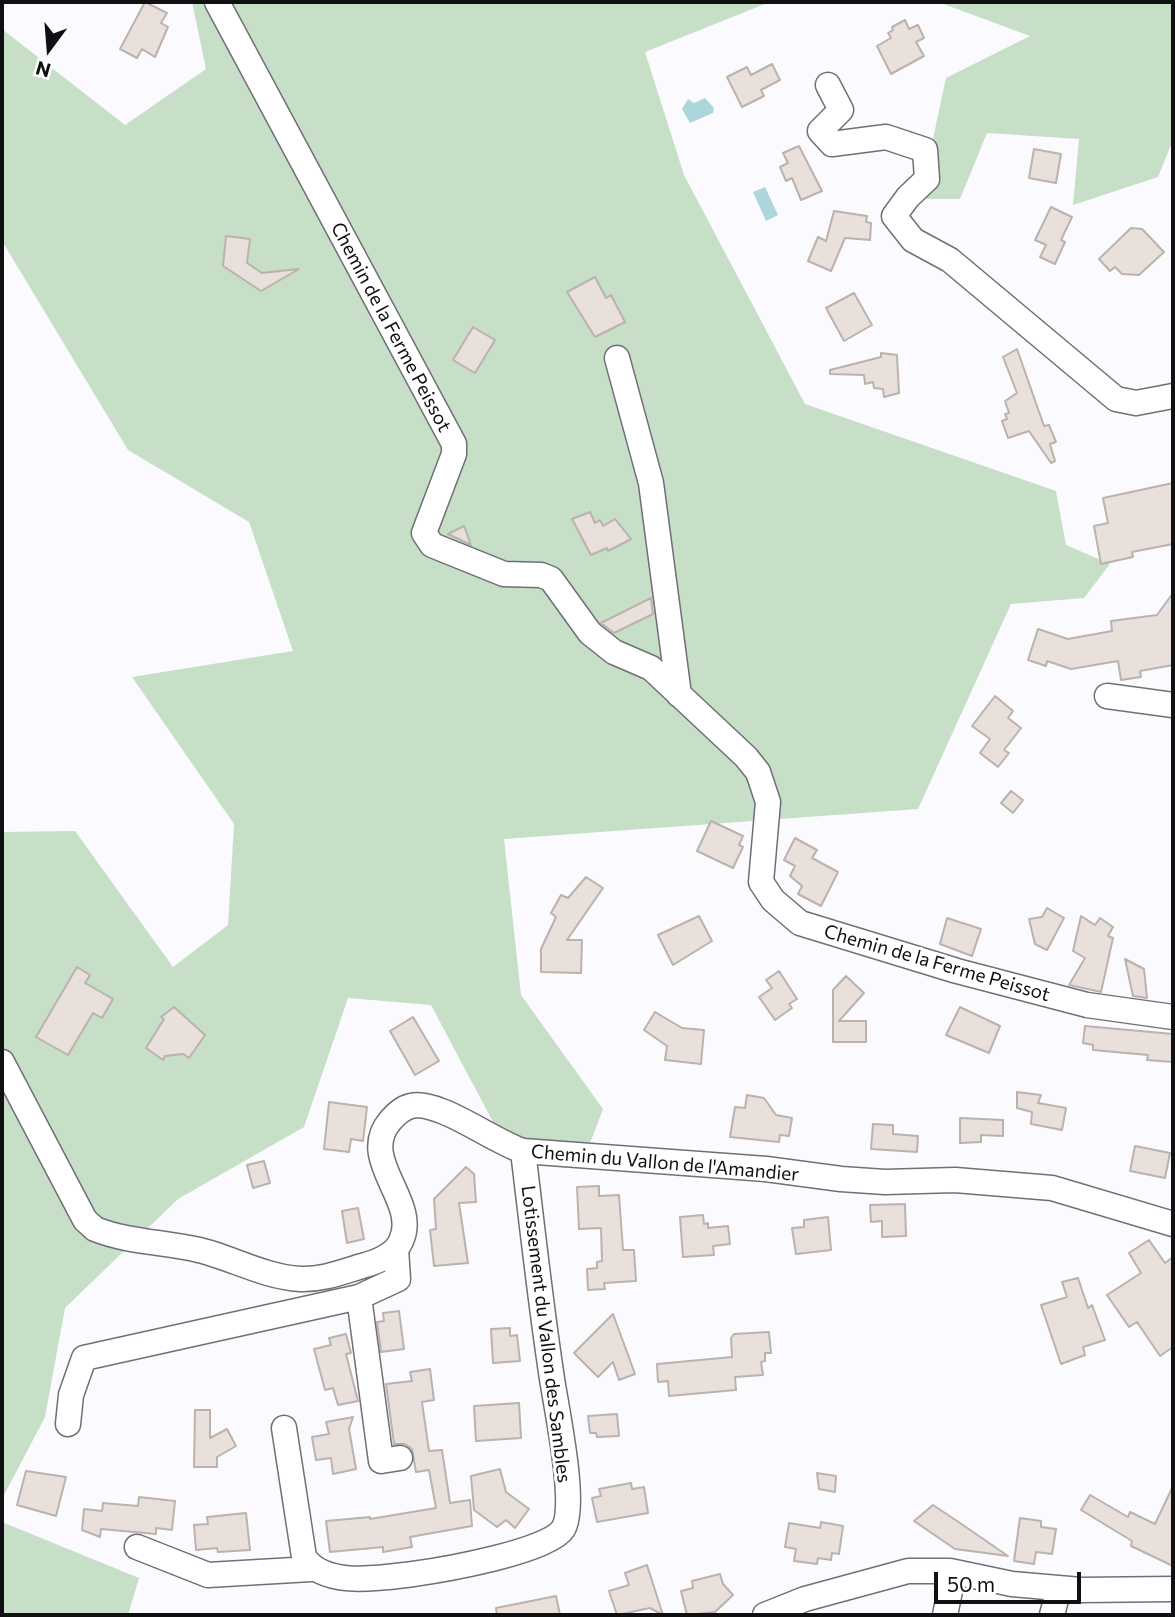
<!DOCTYPE html>
<style>
body{margin:0}
#map{position:relative;width:1175px;height:1617px;overflow:hidden;background:#fbfbff;font-family:Commissioner,sans-serif}
canvas{display:block}
.frame{position:absolute;inset:0;border:4px solid #101013;pointer-events:none}
.north{position:absolute;left:14px;top:14px;width:70px;height:70px;-webkit-text-stroke:5px #fff;paint-order:stroke;rotate:196deg;font-size:19px;font-weight:700;line-height:28px;text-align:center;color:#101013}
.north::after{content:'';display:block;margin:auto;width:24px;height:32px;background:#101013;clip-path:polygon(50% 0,100% 100%,50% 72%,0 100%)}
.scale{position:absolute;left:934px;top:1572px;width:147px;height:32px;box-sizing:border-box;border:4px solid #101013;border-top:0;padding-left:9px;font-size:21px;line-height:24px;white-space:nowrap;color:#101013;-webkit-text-stroke:5px #fff;paint-order:stroke}
</style>
<div id="map">
<canvas width="1175" height="1617"></canvas>
<div class="frame"></div>
<div class="north">N</div>
<div class="scale">50 m</div>
</div>
<script>
const context = document.querySelector('canvas').getContext('2d');
context.lineJoin = 'round';
function fill(path, color) {
  context.fillStyle = color;
  context.fill(path, 'evenodd');
}
function strokePath(path, color, width, dash) {
  context.strokeStyle = color;
  context.lineWidth = width;
  context.lineCap = dash ? 'butt' : 'round';
  context.setLineDash(dash || []);
  context.stroke(path);
}
function write(font, color, halo, rows, align = 'center') {
  context.font = font + ' Commissioner,sans-serif';
  context.lineWidth = 6;
  context.setLineDash([]);
  context.textBaseline = 'middle';
  context.strokeStyle = halo;
  context.fillStyle = color;
  for (const [text, x, y, turn = 0] of rows) {
    context.save();
    context.translate(x, y);
    context.rotate((+turn || 0) * Math.PI / 180);
    context.textAlign = isNaN(turn) ? turn : align;
    if (halo) context.strokeText(text, 0, 0);
    context.fillText(text, 0, 0);
    context.restore();
  }
}
fill(new Path2D(`
 M192 2H770L645 52 684 175 805 404 1056 491 1066 545 1110 564 1084 598 1011 604 918 809 504 839 521 995 603 1109 586 1154 502 1139 431 1005 348 998 304 1127 178 1199 65 1308 45 1417 2 1499V832L75 831 173 967 228 925 234 824 132 677 293 651 249 522 128 450 2 241V29L125 125 206 69Z
 M938 2H1173V140L1158 177 1073 205 1079 139 987 133 960 199H920L946 78 1030 36Z
 M2 1522 139 1578 128 1615H2Z`), '#c6dfc6');
fill(new Path2D(`
 M705 98 714 108 713 113 690 123 682 109 688 99 694 103Z
 M765 187 778 215 766 221 753 192Z`), '#add6dc');
const building = new Path2D(`
 M145 2 167 13 161 23 168 27 155 57 142 49 137 58 120 49Z
 M905 20 909 29 918 25 924 38 916 42 924 56 891 74 877 46 891 38 888 33 893 30 892 27Z
 M772 64 780 80 761 90 764 96 742 107 727 77 747 67 751 75Z
 M799 146 822 191 801 200 792 178 786 181 780 167 788 163 783 153Z
 M1034 149 1061 154 1056 183 1029 178Z
 M1051 207 1072 217 1061 240 1065 242 1055 264 1040 257 1046 245 1035 240Z
 M834 211 867 216 866 222 871 223 870 240 845 238 831 271 808 261 818 237 826 241Z
 M1131 228 1142 229 1164 252 1139 275 1122 274 1115 267 1110 271 1099 259Z
 M226 236 250 239 247 263 262 273 299 269 261 291 223 266Z
 M595 277 606 298 611 295 625 322 595 337 567 292Z
 M854 293 872 325 844 341 826 308Z
 M473 327 495 340 475 373 453 360Z
 M1017 349 1044 426 1049 425 1056 442 1050 444 1055 461 1051 463 1029 431 1008 438 1002 421 1007 419 1005 414 1009 413 1005 401 1017 393 1003 357Z
 M881 353 897 355 899 393 884 397 883 389 874 388 873 382 865 384 864 375 830 374V370L881 357Z
 M1173 483V544L1132 552 1133 557 1101 564 1094 526 1108 523 1103 498Z
 M590 512 595 523 600 520 603 526 615 519 631 539 608 551 607 548 591 555 572 519Z
 M464 526 471 545 448 534Z
 M1173 593V665L1140 671 1141 677 1121 680 1118 661 1071 669 1047 661 1046 666 1028 660 1038 629 1068 639 1112 631 1111 621 1157 615Z
 M651 598 653 614 614 633 601 623Z
 M995 696 1013 711 1008 718 1021 728 1004 750 1009 753 998 767 980 753 990 739 972 726Z
 M1011 791 1023 800 1013 813 1001 803Z
 M711 821 743 836 739 845 743 847 733 868 697 851Z
 M795 838 817 850 812 858 838 872 821 906 798 894 802 886 790 876 795 866 784 860Z
 M586 877 603 888 567 940H582L581 973 541 972V949L556 917 551 913 561 895 568 898Z
 M1047 908 1064 918 1047 950 1035 944 1029 919 1042 917Z
 M699 916 712 941 673 965 658 935Z
 M1081 916 1095 925 1100 918 1113 927 1108 936 1113 938 1101 992 1069 985 1085 958 1073 951Z
 M947 918 981 929 972 956 940 944Z
 M1125 959 1144 969 1147 998 1133 996Z
 M77 967 90 975 85 983 113 999 102 1018 93 1013 68 1055 36 1037Z
 M779 971 797 999 789 1004 792 1008 775 1020 759 997 772 988 766 980Z
 M846 976 864 993 839 1021H866V1042H833V990Z
 M174 1007 205 1035 189 1058 183 1054 165 1056 163 1060 146 1048 164 1019 161 1017Z
 M960 1007 1000 1026 989 1053 946 1035Z
 M655 1012 682 1028 704 1030 701 1064 665 1060 667 1046 644 1030Z
 M413 1017 439 1061 415 1075 390 1031Z
 M1085 1026 1173 1034V1062L1147 1060 1148 1055 1093 1050V1045L1083 1043Z
 M1017 1092 1041 1095 1038 1103 1066 1108 1062 1130 1031 1124 1032 1112 1017 1108Z
 M747 1095 764 1098 776 1115 792 1118 789 1136 780 1135 779 1142 730 1137 735 1107 745 1108Z
 M329 1102 367 1107 363 1141 351 1139 349 1152 324 1149Z
 M960 1118 1003 1120V1136L981 1135V1142L960 1143Z
 M873 1124 893 1125V1134L918 1136 917 1152 871 1149Z
 M1135 1146 1170 1153 1165 1178 1130 1171Z
 M264 1161 270 1183 253 1188 247 1165Z
 M466 1167 474 1174 476 1202 459 1203 468 1263 434 1266 430 1230 436 1229 434 1199Z
 M599 1186V1196L619 1195 623 1250H634L636 1281 604 1283 605 1289 588 1290 587 1269 597 1268V1262L602 1261 601 1228 579 1229 577 1187Z
 M905 1204 906 1236 882 1237V1221L871 1222 870 1205Z
 M358 1208 364 1239 347 1243 342 1211Z
 M703 1215 704 1224 708 1223V1228L728 1226 730 1244 713 1246 714 1255 683 1257 680 1217Z
 M828 1217 831 1250 796 1254 792 1228 804 1227V1220Z
 M1149 1240 1165 1263 1173 1257V1347L1160 1356 1137 1322 1129 1327 1107 1295 1141 1273 1129 1253Z
 M1078 1278 1088 1308 1092 1305 1105 1340 1083 1347 1085 1355 1061 1364 1041 1305 1067 1297 1062 1282Z
 M399 1311 404 1349 381 1352 377 1322 384 1321 383 1313Z
 M613 1314 635 1374 619 1380 613 1362 598 1377 574 1353Z
 M510 1328V1336L517 1335 520 1361 493 1363 491 1329Z
 M769 1332 771 1353H765V1361L761 1362 763 1375 735 1377 736 1390 669 1396 668 1381 658 1382 657 1364 732 1357 731 1338 734 1334Z
 M346 1334 351 1353 346 1354 358 1401 338 1405 333 1388 325 1390 314 1349 331 1345 329 1338Z
 M430 1369 434 1400 422 1402 429 1451 442 1450 450 1503 470 1500 472 1526 410 1537 412 1547 383 1552V1547L330 1552 326 1521 370 1517V1519L436 1508 429 1470 416 1472 412 1449 405 1444H394L386 1384 412 1381 410 1372Z
 M519 1403 521 1438 476 1441 474 1406Z
 M195 1410H210V1438L227 1429 236 1446 217 1457V1467H194Z
 M617 1414 619 1436 597 1437 596 1433H590L588 1416Z
 M353 1417 349 1429 356 1469 333 1474 331 1458 316 1460 312 1437 329 1434 326 1422Z
 M500 1469 506 1492 529 1509 515 1528 506 1520 497 1527 474 1510 471 1476Z
 M26 1471 66 1477 56 1516 17 1505Z
 M817 1473 836 1476 835 1492 819 1489Z
 M631 1483 632 1489 644 1487 648 1513 597 1522 592 1498 601 1496 599 1489Z
 M1173 1486V1566L1131 1546 1132 1541 1081 1510 1090 1495 1128 1517 1130 1512 1155 1524Z
 M139 1497 175 1501 172 1530 156 1528V1534L101 1529 100 1537 82 1530 84 1509 102 1511 103 1503 138 1506Z
 M933 1505 960 1523 1008 1556 955 1549 914 1521Z
 M246 1513 250 1550 218 1552 217 1548 196 1550 194 1525 208 1524 207 1517Z
 M1020 1518 1041 1521V1527L1056 1529 1052 1554 1036 1552 1034 1564 1014 1561Z
 M821 1522 843 1526 839 1554 832 1553 831 1560 818 1558 817 1564 794 1561 796 1549 785 1547 789 1523 820 1528Z
 M647 1565 663 1615 650 1608 617 1615 609 1591 629 1585 625 1573Z
 M720 1574 723 1584 733 1595 715 1612 687 1615 681 1591 693 1588 692 1581Z
 M556 1596 560 1615H497L496 1608Z`);
fill(building, '#e9e0db');
strokePath(building, '#bbb2ad', 2);
const minor = new Path2D(`
 M217 2 454 444V454L424 533 432 545 504 574 541 575 551 579 590 633 614 652 651 668 746 757 758 772 768 802 761 882 773 900 800 923 957 971 1087 1005 1173 1017
 M828 85 841 110 820 131 832 144 886 137 925 150 927 179 908 197 894 216 913 240 950 260 1116 399 1136 403 1173 396
 M617 358 651 483 679 695
 M1107 696 1173 705
 M2 1062 85 1220 95 1229C127 1242 165 1242 199 1250 232 1258 265 1277 300 1279 322 1280 342 1272 362 1266 377 1262 395 1255 401 1241 420 1201 357 1160 390 1121 396 1114 402 1108 411 1106 438 1099 494 1142 523 1151L766 1169 841 1179 885 1182 955 1180 1052 1188 1173 1224
 M396 1249 398 1279 359 1297 381 1461 400 1458
 M68 1424 71 1395 84 1358 359 1297
 M284 1428 304 1557C324 1588 380 1578 413 1574 442 1570 548 1552 563 1529 578 1505 555 1403 551 1372 540 1299 532 1225 523 1151
 M137 1547 208 1575 311 1569
 M765 1615 805 1599 908 1571H950L1012 1584 1081 1590 1173 1589
 M945 1615 950 1591V1571
 M1052 1615 1059 1588`);
strokePath(minor, '#6f6f77', 27);
strokePath(minor, '#fff', 24);
write('19px', '#101013', '#fff', [
 ["Chemin de la Ferme Peissot",391,327,62],
 ["Chemin de la Ferme Peissot",937,963,16],
 ["Chemin du Vallon de l'Amandier",665,1163,5],
 ["Lotissement du Vallon des Sambles",546,1334,83]
]);
</script>
